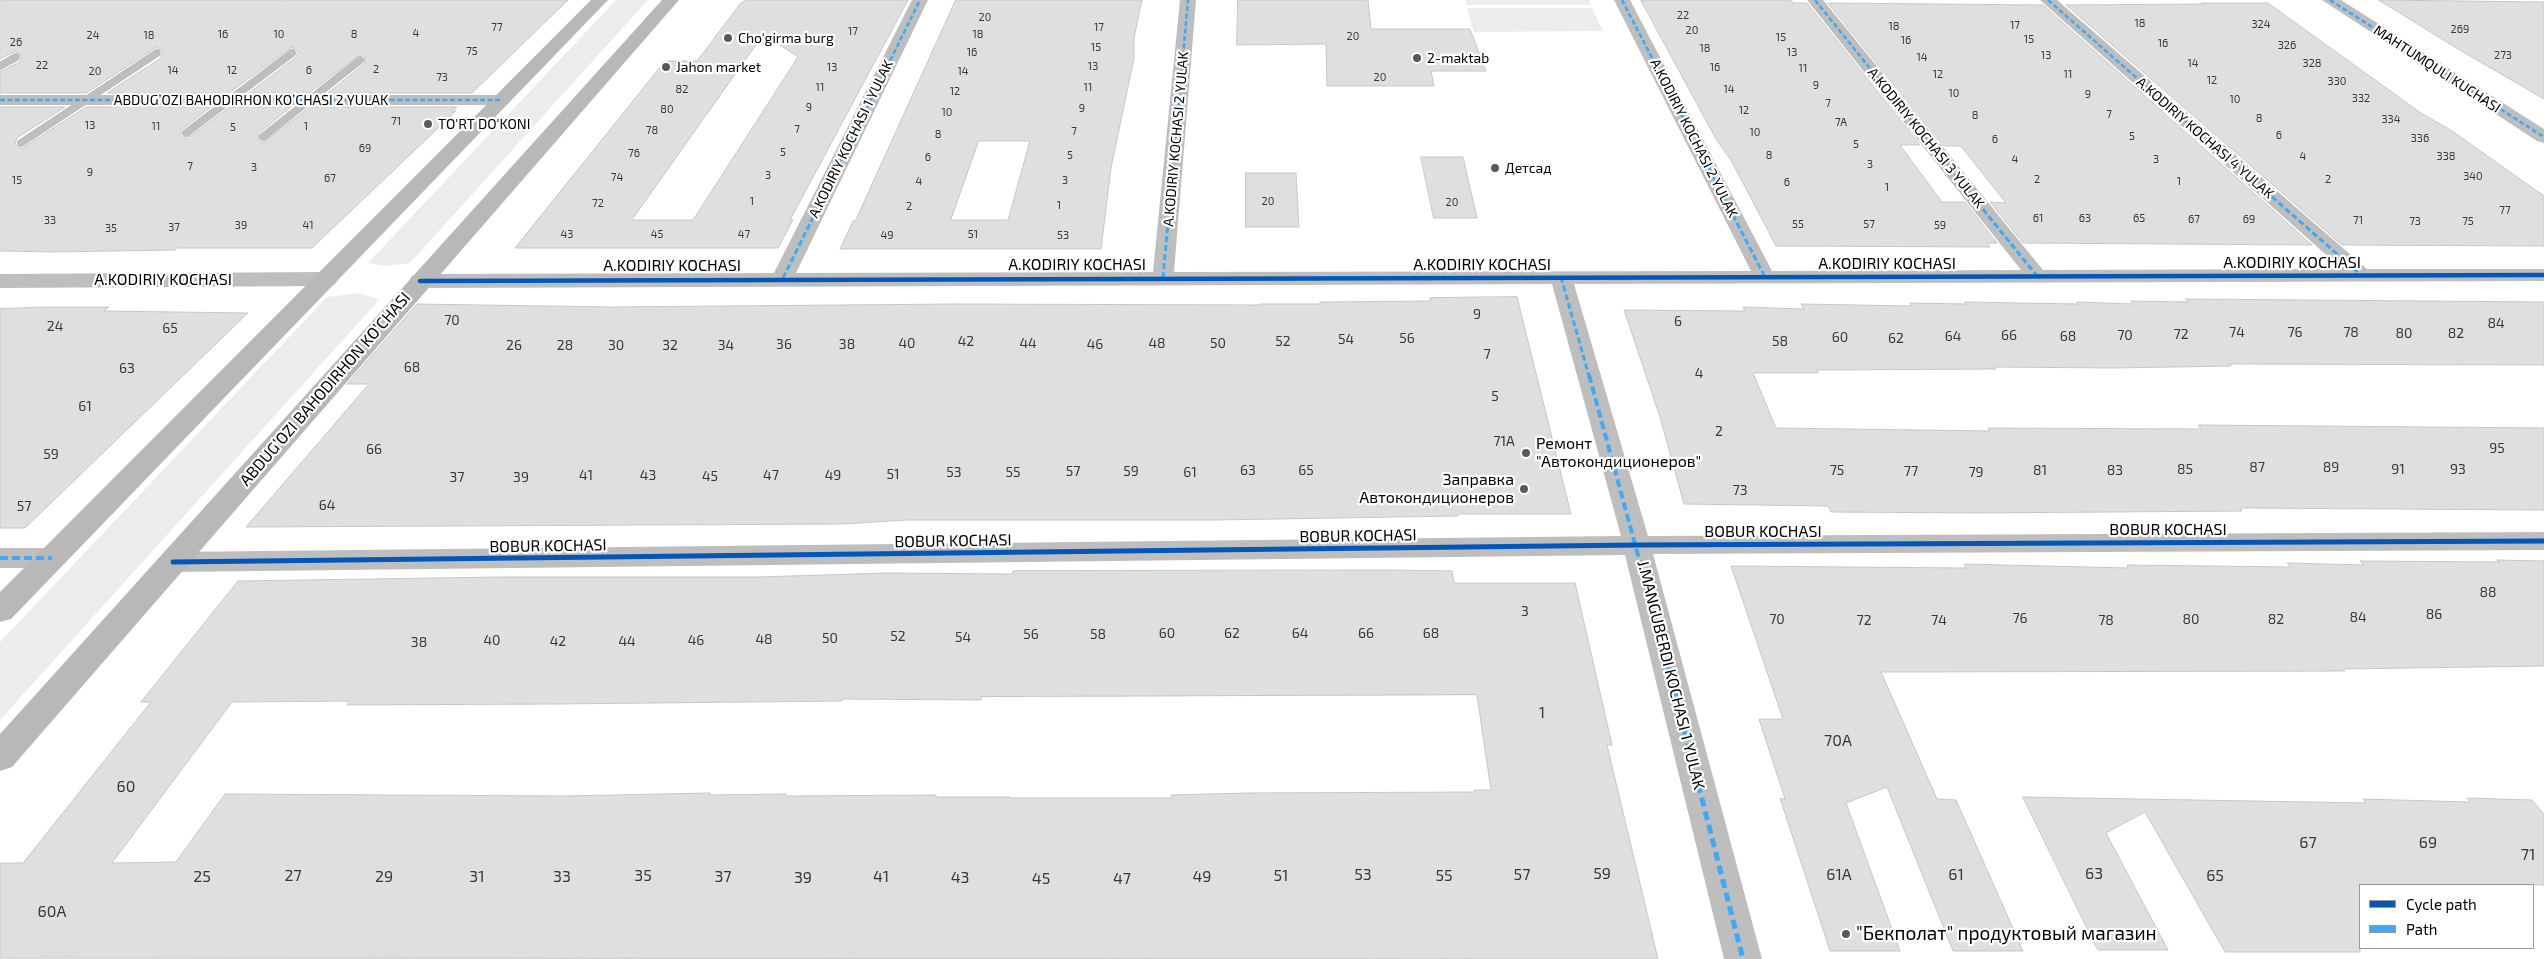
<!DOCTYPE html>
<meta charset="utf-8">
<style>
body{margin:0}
#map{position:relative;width:2544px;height:959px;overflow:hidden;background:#fff;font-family:"Exo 2",sans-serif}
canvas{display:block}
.legend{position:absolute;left:2359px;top:884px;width:175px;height:65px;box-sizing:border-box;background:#fff;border:1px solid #999;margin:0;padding:6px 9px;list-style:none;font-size:15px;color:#000}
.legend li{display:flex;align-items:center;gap:10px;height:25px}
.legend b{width:25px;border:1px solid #999}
</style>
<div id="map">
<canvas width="2544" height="959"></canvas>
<ul class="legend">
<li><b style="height:6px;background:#0057b8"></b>Cycle path</li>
<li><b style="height:6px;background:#3fa9f5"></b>Path</li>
</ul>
</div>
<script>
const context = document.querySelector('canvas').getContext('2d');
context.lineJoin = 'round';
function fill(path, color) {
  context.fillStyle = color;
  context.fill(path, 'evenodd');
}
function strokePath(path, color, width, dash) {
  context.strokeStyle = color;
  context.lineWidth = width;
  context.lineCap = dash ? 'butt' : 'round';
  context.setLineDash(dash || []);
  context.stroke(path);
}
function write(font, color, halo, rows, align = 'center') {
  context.font = font + ' "Exo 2",sans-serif';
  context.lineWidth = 4.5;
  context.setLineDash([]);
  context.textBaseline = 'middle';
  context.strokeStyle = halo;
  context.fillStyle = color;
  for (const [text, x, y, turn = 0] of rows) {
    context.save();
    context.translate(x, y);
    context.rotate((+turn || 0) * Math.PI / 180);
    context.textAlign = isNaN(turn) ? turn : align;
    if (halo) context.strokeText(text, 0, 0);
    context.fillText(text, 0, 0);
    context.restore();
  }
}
fill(new Path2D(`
 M616 0H648L410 263 386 266 368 263Z
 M1465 0H1589L1591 5H1467Z
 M1467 8H1592L1603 31 1474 32Z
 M360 293 379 300 0 720V642L327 297Z`), '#ececec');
const building = new Path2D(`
 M0 0H568L472 93H328L364 64 365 57 360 54 309 93H249L296 57 298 52 292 47 229 93H107L161 58 163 52 157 47 86 93H0V72L19 62 22 57 16 51 0 59Z
 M746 0H908L790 220H793L778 248H515L665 61H697L740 4ZM764 34 798 57 693 220H632Z
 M956 0H1142L1134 38V58L1111 168 1101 249H840L853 221H855ZM979 141H1030L1008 220H951Z
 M1238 0H1368L1371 29H1470L1486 71H1431L1434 86H1327L1326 44 1237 45Z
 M1641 0H1791L1793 3H1807L1920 145H1900L1942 202H1965L1997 243H1987L1990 247 1776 246 1732 162 1716 139Z
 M2379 0 2544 2V99L2458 49Z
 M1828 3 2043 5 2312 245 2023 243 1990 202 2006 203 1961 146H1944Z
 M2202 3H2268L2421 113 2452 131 2544 196V246L2342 245 2066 5 2203 4Z
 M0 107H65L17 138 15 144 21 149 86 107H211L181 130V136L186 139 230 107H291L259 133 258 140 263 143 310 107H457L452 111H456L312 248H177L175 250 52 252 0 251Z
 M1421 157H1463L1477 218H1434Z
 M1246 173H1296L1299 227H1246Z
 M1517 297 1571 514H1458V516L1215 520H906L843 524 246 527 369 384H347L417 304 612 307 955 304 1260 305V304H1320V302L1431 301 1430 298Z
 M2186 299 2544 302V365L2230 364 2231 366 2115 368 1995 367 1996 369 1817 370 1818 373H1753L1776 428 1990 431 1988 428 2201 429 2198 425 2544 428V510L2240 508 2242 511 1975 513 1831 512 1828 506 1684 504 1660 417 1624 310 1745 311 1743 307 1804 309 1801 304 1912 306 1910 303 1966 304 1965 302 2078 304 2077 302 2133 304 2131 301 2188 302Z
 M47 307H109L104 311 248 313 25 528H0V309Z
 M2497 560 2544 561V666L2343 669 2345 671 1881 672 1937 799 1956 800 2023 951H1953L1887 787 1846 803 1900 951H1830L1780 798 1785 799 1759 719H1783L1731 566 1966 568 1964 564 2128 568 2127 565 2291 567 2287 563 2364 565 2360 561 2499 562Z
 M1390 570 1452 571 1454 583H1575L1612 745H1607L1658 959 0 958V863H23L151 702H141L238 581 500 577H759L887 573 1012 574 1013 571ZM1477 695 1491 790H1474L1475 792 1247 793 1171 795V798H1010V797H936V795L785 796 786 794 710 795V793L564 796 225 794 176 862 112 863 232 702 349 701 347 705 556 704 842 701V699L981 700V697Z
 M2023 797 2366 803 2363 799 2470 802 2467 798 2532 800 2544 814V885H2360V952H2225L2145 812 2106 833 2168 950H2098Z`);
fill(building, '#dfdfdf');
strokePath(building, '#c7c7c7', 1);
strokePath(new Path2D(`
 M0 66 16 57
 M186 133 292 53
 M263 137 360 60
 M21 143 157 53`), '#bebebe', 8);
fill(new Path2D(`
 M912 0H928L796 273 1153 272 1180 0H1196L1174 272 1751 271 1614 0H1630L1772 271 2021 270 1807 0H1823L2043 270 2342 269 2040 0H2057L2367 269H2544V281L1574 284 1648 536 2544 532V550L1653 554 1762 959H1724L1625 555 173 572 163 569 159 562 163 555 173 552 1621 536 1552 284 420 288 412 286 409 281 412 276 420 274 774 273Z
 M2322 0H2341L2544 129V143L2537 141Z
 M0 95H502L508 96 511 100 508 104 502 105H0Z
 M327 272 335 274 338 279 335 284 327 286 0 288V274Z
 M0 548H52L62 551 66 558 62 565 52 568H0Z`), '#bebebe');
fill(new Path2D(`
 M591 0H608L11 619 0 622V592Z
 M662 0H679L12 767 0 771V734Z`), '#b8b8b8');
strokePath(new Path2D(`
 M1622 0 1709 168
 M1815 0 1950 168
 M2048 0 2239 168
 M2330 0 2544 137
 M0 100H502
 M837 168 920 0
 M1173 168 1188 0`), '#3fa9f5', 2.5, [5, 2.5]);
strokePath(new Path2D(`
 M1708 167 1765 277
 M1949 167 2037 276
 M2238 167 2361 275
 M1561 277 1589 376
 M783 278 838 167
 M1163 278 1173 167`), '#3fa9f5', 3, [6, 3]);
strokePath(new Path2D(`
 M1589 375 1660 636
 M0 558H52`), '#3fa9f5', 4, [8, 4]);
strokePath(new Path2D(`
 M1660 635 1743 959`), '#3fa9f5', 5, [9, 5]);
strokePath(new Path2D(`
 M420 281 2544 275`), '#0057b8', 4.5);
strokePath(new Path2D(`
 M173 562 1637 545 2544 541`), '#0057b8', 5);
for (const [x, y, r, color] of [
 [728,38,5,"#595959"],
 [1417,58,5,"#595959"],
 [666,67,5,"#595959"],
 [428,124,5,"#595959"],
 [1495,168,5,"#595959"],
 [1526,453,5,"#595959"],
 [1524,489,5,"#595959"],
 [1846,934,5,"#595959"]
]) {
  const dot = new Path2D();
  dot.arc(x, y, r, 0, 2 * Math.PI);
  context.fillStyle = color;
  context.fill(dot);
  strokePath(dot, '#fff', 2);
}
write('11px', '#383838', null, [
 ["22",1683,15],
 ["20",985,17],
 ["18",2140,23],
 ["324",2261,24],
 ["17",2015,25],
 ["18",1894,26],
 ["77",497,27],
 ["17",1099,27],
 ["269",2460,29],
 ["20",1692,30],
 ["17",853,31],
 ["4",416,33],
 ["16",223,34],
 ["10",279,34],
 ["8",354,34],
 ["18",978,34],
 ["24",93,35],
 ["18",149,35],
 ["20",1353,36],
 ["15",1781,37],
 ["15",2029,39],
 ["16",1906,40],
 ["26",16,42],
 ["16",2163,43],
 ["326",2287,45],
 ["15",1096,47],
 ["18",1705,48],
 ["75",472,51],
 ["16",972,52],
 ["13",1792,52],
 ["13",2046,55],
 ["273",2503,55],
 ["14",1922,57],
 ["14",2193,63],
 ["328",2312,63],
 ["22",42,65],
 ["13",1093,66],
 ["13",832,67],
 ["16",1715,67],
 ["11",1803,68],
 ["2",376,69],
 ["14",173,70],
 ["12",232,70],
 ["6",309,70],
 ["20",95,71],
 ["14",963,71],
 ["12",1938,74],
 ["11",2068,74],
 ["73",442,77],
 ["20",1380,77],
 ["12",2212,80],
 ["330",2337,81],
 ["9",1816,85],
 ["11",820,87],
 ["11",1088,87],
 ["82",682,89],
 ["14",1729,89],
 ["12",955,91],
 ["10",1954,93],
 ["9",2088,94],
 ["332",2361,98],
 ["10",2235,99],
 ["7",1828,103],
 ["9",809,107],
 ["9",1082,108],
 ["80",667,109],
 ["12",1744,110],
 ["10",947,112],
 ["7",2109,114],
 ["8",1975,115],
 ["8",2259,118],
 ["334",2391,119],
 ["71",396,121],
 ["7A",1841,122],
 ["13",90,125],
 ["11",156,126],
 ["1",306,126],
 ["5",233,127],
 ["7",797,129],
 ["78",652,130],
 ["7",1074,131],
 ["10",1755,132],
 ["8",938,134],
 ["6",2279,135],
 ["5",2132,136],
 ["336",2420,138],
 ["6",1995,139],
 ["5",1856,144],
 ["69",365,148],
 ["5",783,152],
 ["76",634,153],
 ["5",1070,155],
 ["8",1769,155],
 ["4",2303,156],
 ["338",2446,156],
 ["6",928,157],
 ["4",2015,159],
 ["3",2156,159],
 ["3",1870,164],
 ["7",190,166],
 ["3",254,167],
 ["9",90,172],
 ["3",768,175],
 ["340",2473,176],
 ["74",617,177],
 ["67",330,178],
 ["2",2037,179],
 ["2",2328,179],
 ["15",17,180],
 ["3",1065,180],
 ["4",919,181],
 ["1",2179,181],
 ["6",1787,182],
 ["1",1887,187],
 ["1",752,201],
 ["20",1268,201],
 ["20",1452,202],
 ["72",598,203],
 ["1",1059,205],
 ["2",909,206],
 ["77",2505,210],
 ["61",2038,218],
 ["63",2085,218],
 ["65",2139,218],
 ["67",2194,219],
 ["69",2249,219],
 ["33",50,220],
 ["71",2358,220],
 ["73",2415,221],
 ["75",2468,221],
 ["55",1798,224],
 ["57",1869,224],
 ["39",241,225],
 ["41",308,225],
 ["59",1940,225],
 ["37",174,227],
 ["35",111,228],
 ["43",567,234],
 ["45",657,234],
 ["47",744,234],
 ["51",973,234],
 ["49",887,235],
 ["53",1063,235]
]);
write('14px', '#000', '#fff', [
 ["Cho'girma burg",738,38],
 ["2-maktab",1427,58],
 ["Jahon market",676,67],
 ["TO'RT DO'KONI",438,124],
 ["Детсад",1505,168]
], 'left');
write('14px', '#000', '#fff', [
 ["MAHTUMQULI KUCHASI",2437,69,33],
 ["ABDUG’OZI BAHODIRHON KO’CHASI 2 YULAK",251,100],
 ["A.KODIRIY KOCHASI 2 YULAK",1694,138,63],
 ["A.KODIRIY KOCHASI 3 YULAK",1926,138,51],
 ["A.KODIRIY KOCHASI 4 YULAK",2205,138,41],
 ["A.KODIRIY KOCHASI 1 YULAK",851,139,-64],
 ["A.KODIRIY KOCHASI 2 YULAK",1176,139,-85]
]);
write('14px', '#383838', null, [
 ["9",1477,314],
 ["70",452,320],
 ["6",1678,321],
 ["84",2496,323],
 ["24",55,326],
 ["65",170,328],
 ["74",2237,332],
 ["76",2295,332],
 ["78",2351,332],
 ["80",2404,333],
 ["82",2456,333],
 ["72",2181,334],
 ["66",2009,335],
 ["70",2125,335],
 ["64",1953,336],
 ["68",2068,336],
 ["60",1840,337],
 ["56",1407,338],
 ["62",1896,338],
 ["54",1346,339],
 ["42",966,341],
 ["52",1283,341],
 ["58",1780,341],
 ["40",907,343],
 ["44",1028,343],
 ["48",1157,343],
 ["50",1218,343],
 ["36",784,344],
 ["38",847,344],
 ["46",1095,344],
 ["26",514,345],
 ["28",565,345],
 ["30",616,345],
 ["32",670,345],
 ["34",726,345],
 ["7",1487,354],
 ["68",412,367],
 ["63",127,368],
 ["4",1699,373],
 ["5",1495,396],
 ["61",85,406],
 ["2",1719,431],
 ["71A",1504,441],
 ["95",2497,448],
 ["66",374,449],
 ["59",51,454],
 ["87",2257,467],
 ["89",2331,467],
 ["85",2185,469],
 ["91",2398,469],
 ["93",2458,469],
 ["63",1248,470],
 ["65",1306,470],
 ["75",1837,470],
 ["81",2040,470],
 ["83",2115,470],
 ["57",1073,471],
 ["59",1131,471],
 ["77",1911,471],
 ["53",954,472],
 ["55",1013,472],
 ["61",1190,472],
 ["79",1976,472],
 ["51",893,474],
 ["41",586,475],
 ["43",648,475],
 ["47",771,475],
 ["49",833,475],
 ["45",710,476],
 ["37",457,477],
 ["39",521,477],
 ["73",1740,490],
 ["64",327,505],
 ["57",24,506],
 ["88",2488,592],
 ["3",1525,611],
 ["86",2434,614],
 ["84",2358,617],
 ["76",2020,618],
 ["70",1777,619],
 ["80",2191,619],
 ["82",2276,619],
 ["72",1864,620],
 ["74",1939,620],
 ["78",2106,620],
 ["60",1167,633],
 ["62",1232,633],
 ["64",1300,633],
 ["66",1366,633],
 ["68",1431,633],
 ["56",1031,634],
 ["58",1098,634],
 ["52",898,636],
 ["54",963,637],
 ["50",830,638],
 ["48",764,639],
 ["40",492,640],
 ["46",696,640],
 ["42",558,641],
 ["44",627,641],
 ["38",419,642]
]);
write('16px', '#000', '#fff', [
 ["A.KODIRIY KOCHASI",2292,263],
 ["A.KODIRIY KOCHASI",1887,264],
 ["A.KODIRIY KOCHASI",1077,265],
 ["A.KODIRIY KOCHASI",1482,265],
 ["A.KODIRIY KOCHASI",672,266],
 ["A.KODIRIY KOCHASI",163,280],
 ["ABDUG’OZI BAHODIRHON KO’CHASI",325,389,-49],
 ["BOBUR KOCHASI",2168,530],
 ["BOBUR KOCHASI",1763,532],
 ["BOBUR KOCHASI",1358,536,-1],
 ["BOBUR KOCHASI",953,541,-1],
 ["BOBUR KOCHASI",548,546,-1],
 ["J.MANGUBERDI KOCHASI 1 YULAK",1671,675,76]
]);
write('16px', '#000', '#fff', [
 ["Ремонт",1536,444],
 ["\"Автокондиционеров\"",1536,462],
 ["Заправка",1514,480,"right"],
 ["Автокондиционеров",1514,498,"right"]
], 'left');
write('16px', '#383838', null, [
 ["1",1542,713],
 ["70A",1838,741],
 ["60",126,787],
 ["67",2308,843],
 ["69",2428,843],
 ["71",2528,855],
 ["59",1602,874],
 ["63",2094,874],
 ["53",1363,875],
 ["57",1522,875],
 ["61A",1839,875],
 ["61",1956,875],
 ["27",293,876],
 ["35",643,876],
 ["51",1281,876],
 ["55",1444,876],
 ["65",2215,876],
 ["25",202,877],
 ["29",384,877],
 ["31",477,877],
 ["33",562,877],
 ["37",723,877],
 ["41",881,877],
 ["49",1202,877],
 ["39",803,878],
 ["43",960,878],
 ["45",1041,879],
 ["47",1122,879],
 ["60A",52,912]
]);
write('19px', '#000', '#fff', [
 ["\"Бекполат\" продуктовый магазин",1856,934]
], 'left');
</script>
